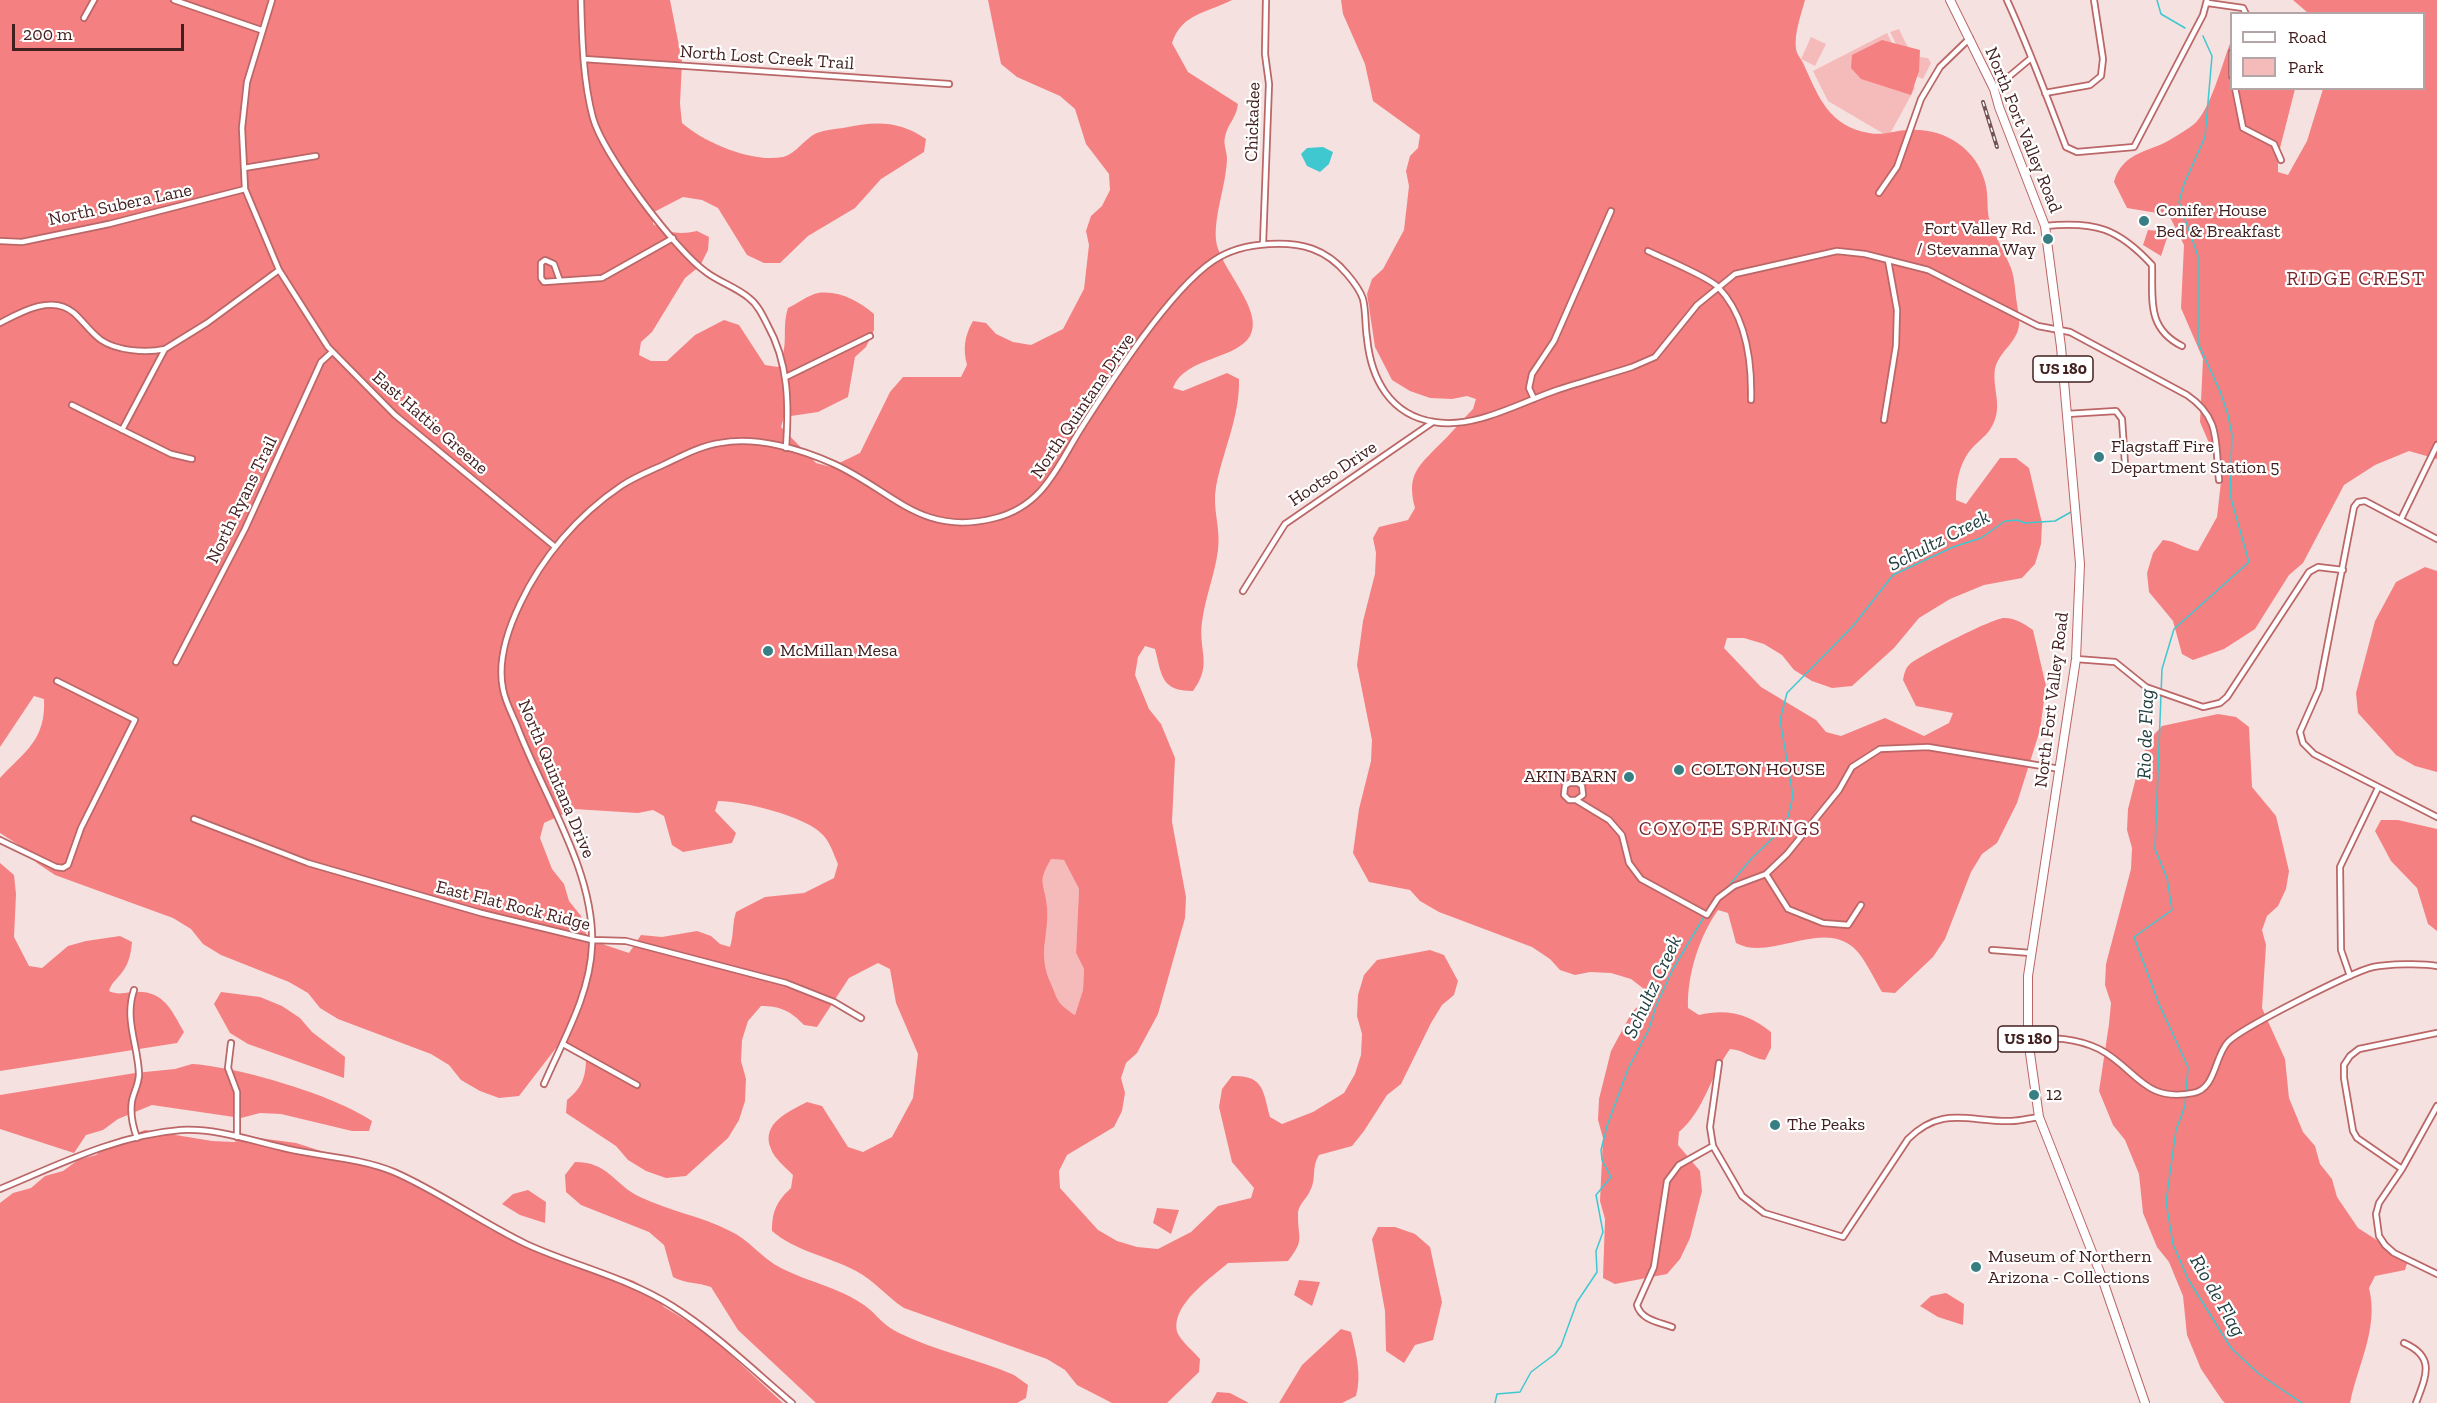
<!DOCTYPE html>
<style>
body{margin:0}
#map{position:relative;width:2437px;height:1403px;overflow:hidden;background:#f5e1e0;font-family:"Zilla Slab",serif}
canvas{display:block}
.legend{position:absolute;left:2230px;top:12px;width:195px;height:78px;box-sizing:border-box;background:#fff;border:2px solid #b4a6a6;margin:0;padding:8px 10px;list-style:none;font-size:18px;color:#432020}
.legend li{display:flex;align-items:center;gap:12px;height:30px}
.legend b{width:30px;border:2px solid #b4a6a6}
.scale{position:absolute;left:12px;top:24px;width:172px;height:27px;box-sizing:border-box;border:3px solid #432020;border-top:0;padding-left:8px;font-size:18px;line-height:21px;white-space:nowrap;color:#432020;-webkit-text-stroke:4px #fff;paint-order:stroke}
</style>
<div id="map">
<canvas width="2437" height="1403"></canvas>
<ul class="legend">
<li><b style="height:8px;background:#fff"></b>Road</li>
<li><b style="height:16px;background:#f4bbba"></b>Park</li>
</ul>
<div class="scale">200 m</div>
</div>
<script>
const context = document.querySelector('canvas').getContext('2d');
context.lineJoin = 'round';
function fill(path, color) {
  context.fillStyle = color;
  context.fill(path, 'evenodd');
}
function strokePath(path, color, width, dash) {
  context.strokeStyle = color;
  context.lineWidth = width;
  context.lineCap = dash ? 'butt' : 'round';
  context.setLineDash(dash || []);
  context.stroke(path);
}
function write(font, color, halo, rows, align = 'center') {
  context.font = font + ' "Zilla Slab",serif';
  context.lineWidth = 4.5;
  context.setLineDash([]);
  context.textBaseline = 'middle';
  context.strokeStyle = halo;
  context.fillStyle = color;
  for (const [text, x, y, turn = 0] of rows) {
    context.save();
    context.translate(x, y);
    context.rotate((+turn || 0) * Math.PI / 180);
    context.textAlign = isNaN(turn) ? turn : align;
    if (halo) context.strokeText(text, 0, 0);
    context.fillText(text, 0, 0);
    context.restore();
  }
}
fill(new Path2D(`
 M1899 29C1906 43 1910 58 1928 58L1931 63 1923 79 1911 74 1890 32Z
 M1887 33 1915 88 1891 132 1884 134 1828 101 1813 71Z
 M1811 37 1826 44 1815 66 1801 59Z
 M1051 859 1064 860 1079 889 1076 953 1084 969 1083 990 1075 1015 1057 1004 1043 969 1047 906 1041 888 1044 870Z`), '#f4bbba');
fill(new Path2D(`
 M0 0H670L682 61 680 104 682 123C705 143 752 163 783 157 796 154 805 138 817 133 825 130 835 129 843 128 874 121 899 120 926 139L924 152 881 179 855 208 808 236 780 263H764L747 255 718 208 702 200 683 197 654 212 653 224C668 233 680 235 697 231L709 237 708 250 700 266 685 278 652 332 641 342 639 355 651 361H667L695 335 724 320 739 325 765 365 778 367C790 345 781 330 788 308 797 304 808 295 818 293 839 290 859 301 874 314V330L866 347 855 357 848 397 818 412 784 417 781 427 816 463 831 467 860 453 890 392 903 377H961L967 365C963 349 964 337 973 321L986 323 996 334 1013 342 1031 345 1063 329 1084 289 1089 245 1086 231 1091 216 1102 206 1110 190 1109 174 1086 144 1075 109 1060 96 1017 77 1001 64 988 0H1232C1207 13 1182 13 1172 43L1188 72 1238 104C1236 119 1228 123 1225 137 1223 144 1227 151 1227 159 1226 186 1214 214 1216 240 1219 268 1265 310 1250 336 1236 360 1184 357 1173 388L1183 391 1227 373 1239 379C1240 417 1223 450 1216 487 1212 509 1221 528 1218 550 1215 574 1205 598 1202 622 1198 651 1213 664 1193 691 1161 691 1162 676 1155 649L1145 646 1138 657 1135 675 1149 709 1161 724 1175 758 1172 822 1186 897 1185 918 1158 1014 1137 1053 1126 1063 1121 1078 1125 1093 1122 1111 1114 1127 1067 1155 1059 1171 1060 1188 1098 1230 1117 1241 1137 1247 1158 1249 1191 1232 1218 1206 1251 1198 1254 1188 1232 1162 1219 1107 1222 1089 1232 1076C1264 1075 1263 1091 1270 1117L1282 1124 1313 1112 1344 1093 1355 1074 1361 1055 1362 1034 1357 1016 1358 995 1364 975 1377 960 1430 950 1444 955 1458 981 1454 995 1442 1005 1431 1023 1401 1084 1387 1095 1364 1131 1352 1146 1319 1155C1311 1168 1317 1178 1310 1191 1306 1200 1297 1205 1298 1216 1298 1240 1305 1239 1288 1261L1228 1263C1211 1278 1168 1307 1178 1334 1182 1342 1194 1352 1200 1359L1199 1372 1167 1403H1112L1077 1385 1065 1370 1047 1359 904 1308C887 1297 875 1281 856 1271 828 1256 797 1252 772 1231 772 1211 777 1201 791 1188L793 1175C786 1168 774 1158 771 1149 760 1123 790 1111 807 1102L822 1106 848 1147 863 1152 892 1137 913 1098 918 1054 896 1003 890 969 878 963 849 978 817 1027 804 1025C791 1011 780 1006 761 1006L748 1021 742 1040 741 1061 746 1079 745 1101 739 1120 728 1138 686 1176 666 1178 646 1171 628 1160 616 1146 566 1113 567 1100C582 1088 586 1077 586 1058L573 1048H556L519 1096 499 1098 480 1091 461 1080 449 1065 431 1054 338 1019 320 1008 308 993 289 982 221 955 203 944 191 929 173 918 55 875 37 863 25 849 0 833V778C25 751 46 740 44 699L34 696 0 747ZM718 801C743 801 806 816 823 835 830 842 834 855 838 864L834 878 804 893 765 897 736 912C732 924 734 935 730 947L720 944 711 936 697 931 662 937 641 935 629 953 605 945 586 934 581 916 569 901 564 884 552 869 540 838 544 823 574 809 638 813 653 810 664 816 672 845 683 852 732 843 736 833 715 811ZM1051 859 1064 860 1079 889 1076 953 1084 969 1083 990 1075 1015C1057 1003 1059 1003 1051 984 1037 954 1049 938 1047 907 1045 883 1036 884 1051 859Z
 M1341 0H1805C1801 15 1794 33 1796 49 1797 55 1802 60 1804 65 1819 98 1829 126 1869 133 1884 136 1895 130 1909 130 1944 128 1976 148 1985 182 1989 195 1986 210 1990 222 1996 238 2005 253 2011 268 2015 279 2015 292 2017 304 2018 311 2020 319 2019 326 2016 344 1999 351 1995 369 1992 387 2002 404 1994 422 1989 434 1983 437 1974 446 1960 460 1956 481 1956 500L1966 504 2000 458H2016L2029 468 2042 523 2041 544 2035 564 2022 578 1984 585 1950 599 1919 618 1894 648 1852 686 1832 688 1812 681 1794 670 1782 655 1764 644 1744 638H1727L1724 648 1761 687 1816 720 1826 732 1841 736 1885 718 1924 736 1949 723 1953 713 1916 706 1903 680C1904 675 1905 668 1910 664 1921 655 1993 618 2004 618 2016 618 2024 624 2033 630L2046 686 2040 730 2017 803 1997 843 1982 854 1971 872 1945 939 1933 957 1895 993 1882 992C1874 979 1865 958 1854 948 1820 919 1771 962 1736 943L1728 913 1718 910C1699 937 1687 975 1688 1008L1699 1015C1727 1008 1749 1014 1771 1032V1048L1765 1060C1751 1058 1744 1050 1730 1049 1710 1076 1705 1110 1679 1132L1678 1145 1700 1171 1702 1191 1690 1238 1680 1259 1667 1274 1615 1284 1603 1278 1605 1219 1600 1201 1603 1138 1598 1120 1599 1099 1611 1051 1632 1012 1643 1002 1644 989 1631 979 1611 973 1590 972 1575 975 1560 970 1550 959 1532 947 1439 912 1420 901 1410 890 1369 882 1353 853 1359 809 1371 761 1372 740 1357 665 1363 621 1375 574 1376 553 1373 538 1379 527 1408 520 1415 508C1407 477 1416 468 1437 447 1450 435 1461 421 1473 409L1476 399 1467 396 1452 399 1430 398 1410 391 1392 380 1375 347 1367 294 1372 279 1383 269 1404 230 1409 186 1406 171 1410 156 1418 148 1420 135 1373 101 1365 64 1343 14Z
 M2293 0H2437V459L2409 451 2375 465 2344 485 2303 563 2289 575 2255 629 2224 649 2193 660 2182 654 2173 621 2149 592 2147 573 2153 553 2163 540C2177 541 2184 549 2198 551L2217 517 2222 473 2200 422 2203 359 2181 308 2184 245 2169 215 2127 208 2114 182C2121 157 2140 153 2162 144 2169 141 2186 130 2193 125 2210 112 2223 61 2231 41L2232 88 2295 89 2278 156V172L2288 175 2307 141 2323 89 2424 88V14L2308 13Z
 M1882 40 1920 50 1919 71 1911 95 1861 79 1851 68 1852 55Z
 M2148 230 2169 232 2161 256 2143 245Z
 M2425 567 2437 571V772L2415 766 2396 755 2358 713 2356 693 2375 621 2396 582Z
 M2218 714 2236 717 2249 727 2252 787 2276 816 2289 871 2286 889 2278 906 2267 916 2262 930 2266 945 2262 1008 2285 1059 2289 1098 2303 1132 2315 1146 2320 1164 2332 1179 2337 1197 2358 1228 2408 1260 2405 1270 2375 1276 2369 1288C2379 1328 2358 1364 2350 1403H2225L2222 1400 2201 1369 2187 1335 2183 1296 2169 1262 2157 1247 2143 1213 2139 1174 2125 1140 2113 1125 2099 1091 2109 1024 2111 1003 2105 985 2106 964 2131 869 2132 848 2127 830 2128 809 2140 762 2149 740 2162 726Z
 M2381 820H2398L2437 829V931L2428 924 2417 888 2391 861 2375 831Z
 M0 863 14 875 16 894 14 937 29 966 42 968 68 946 86 941 120 936 132 942C131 953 129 963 123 971 117 980 112 981 109 991 118 995 122 993 132 992 163 989 171 1009 184 1032L177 1043 0 1071Z
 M221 992 260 997 282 1006 300 1018 312 1032 345 1057 344 1078 248 1044 230 1033 214 1004Z
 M192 1064C239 1067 334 1095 372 1121L369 1131H352L281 1114 260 1113 241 1118 152 1105 118 1119 103 1130 86 1135 74 1153 0 1129V1095L135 1073 175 1069Z
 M145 1130 212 1141 234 1142 252 1137 296 1143 421 1183 461 1204 473 1218 491 1230 634 1281 652 1292 664 1307 719 1340 731 1355 783 1403H0V1203L13 1193 31 1188 45 1176 63 1171 78 1160 96 1155 110 1143Z
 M575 1162C609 1162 613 1184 640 1197 669 1211 701 1216 730 1231 750 1240 761 1258 781 1268 808 1282 838 1287 864 1305 877 1314 882 1325 899 1333 936 1351 977 1359 1014 1375L1028 1385 1026 1398 1017 1403H816L738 1330 711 1287C697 1282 686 1284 673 1277L664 1245 649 1232 581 1205 566 1192 565 1175Z
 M528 1190 546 1202 545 1223 520 1215 502 1204 513 1194Z
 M1157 1208 1179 1210 1171 1234 1153 1223Z
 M1378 1227H1395L1415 1234 1430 1247 1442 1302 1433 1340 1415 1345 1404 1363 1386 1351 1385 1311 1372 1239Z
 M1299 1280 1320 1282 1312 1306 1294 1295Z
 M1946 1293 1964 1304 1963 1325 1938 1317 1920 1306 1931 1296Z
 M1341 1329 1351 1332C1356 1353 1362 1375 1356 1396L1342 1403H1279L1302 1365Z
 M1217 1392 1230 1393 1249 1403H1211Z`), '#f58082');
fill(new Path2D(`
 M1323 147 1333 152 1329 164 1320 172 1307 166 1301 154 1307 148Z`), '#3fc8d0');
strokePath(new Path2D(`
 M2157 0 2161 14 2185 28
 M2203 36 2212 56 2205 137 2184 184 2179 202 2198 256V343L2220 391 2228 415 2232 435 2230 495 2249 562 2174 629 2162 669 2155 849 2167 878 2172 910 2134 937 2159 1004 2188 1067 2185 1106 2176 1130 2166 1202 2173 1244 2188 1279 2231 1348 2259 1374 2302 1403
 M1727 888 1751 859 1781 830 1788 817 1793 796 1780 720 1787 693 1853 626 1893 575 1953 547 1981 538 2005 521 2017 520 2025 523 2055 521 2071 512
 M1495 1403 1497 1394 1520 1392 1531 1372 1555 1354 1561 1346 1577 1302 1597 1272 1596 1251 1603 1232 1596 1195 1611 1177 1602 1160 1601 1150 1607 1126 1628 1069 1649 1029 1656 1006 1673 969 1705 915`), '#3fc8d0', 1.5);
const street = new Path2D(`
 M174 0 261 30
 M272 0 247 82 242 128 245 189 279 270 328 347 395 415 554 546
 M581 0C582 38 583 81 593 118 603 154 675 250 706 272 719 282 736 287 749 298 757 304 762 314 767 324 789 363 789 404 786 448
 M2007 0C2029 48 2047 97 2066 147L2077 152 2134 147 2203 15 2207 0
 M2208 3 2243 8 2246 14
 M84 18 94 0
 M2232 52V76
 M584 59 949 84
 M2235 88 2243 128 2274 144 2281 160
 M1994 89 2030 59
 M2045 93 2090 85 2101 76 2103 59 2094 0
 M244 168 316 156
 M1879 193 1897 167 1921 99 1940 67 1970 38
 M2045 226C2095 221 2118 228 2152 265 2153 299 2146 328 2182 346
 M0 241 22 242 109 224 245 189
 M1263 244 1269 84 1265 54 1266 0
 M1648 251C1664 259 1707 276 1718 287 1747 317 1752 361 1751 400
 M560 281 554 264 545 260 541 263V278L544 282 602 278 673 238
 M0 323C21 312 52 294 74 313 83 321 91 333 101 340 117 351 146 353 165 349
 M786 377 870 336
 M1534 399 1529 388 1532 374 1554 341 1611 211
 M72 405 171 454 192 459
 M2067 414 2116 411 2122 419 2125 464
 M1884 420 1896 346 1897 310 1888 260
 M122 430 165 349 207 323 279 270
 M2401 519 2437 445
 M2437 539 2365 501 2358 502 2354 507 2319 689 2300 732 2303 743 2314 754 2437 817
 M1243 591 1285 524 1433 422
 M2076 659 2115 662 2146 687 2203 707 2220 703 2227 697 2309 572 2318 567 2343 570
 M176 662 245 529 321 362 332 352
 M1576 800H1569L1564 795 1565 786 1569 783H1578L1582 786 1583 795 1576 800 1609 820 1622 835 1629 863 1641 879 1707 915 1718 898 1734 886 1766 874 1787 854 1839 790 1852 767 1880 749 1928 747 2060 769
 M194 819 308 863 481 913 592 940 626 941 786 983 834 1002 861 1018
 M0 840 56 867 63 868 68 865 81 828 135 720 57 681
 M1766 874 1788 909 1823 923 1848 925 1861 905
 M1992 950 2031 953
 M2350 976 2341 950 2340 867 2378 788
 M134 990C124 1019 138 1045 139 1074 139 1084 134 1091 132 1101 130 1113 133 1127 137 1138
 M2028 1039C2053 1037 2076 1038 2099 1049 2136 1068 2143 1103 2193 1093 2216 1089 2214 1057 2228 1042 2241 1028 2352 972 2373 967 2387 964 2424 963 2437 966
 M231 1043 228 1068 237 1092V1137
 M563 1044 637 1085
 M1719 1063 1710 1127 1713 1146 1742 1196 1764 1213 1843 1237 1908 1139C1942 1105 1969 1122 2011 1121 2020 1121 2030 1118 2039 1117
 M544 1084C563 1040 590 995 592 946 595 871 543 795 517 726 512 714 505 701 503 689 497 660 508 629 520 604 542 557 578 515 621 486 634 477 650 471 665 464 682 456 700 446 720 443 756 436 801 449 834 464 893 491 921 537 995 518 1043 506 1057 467 1080 430 1110 383 1169 291 1213 261 1229 250 1250 245 1269 244 1302 242 1326 249 1347 274 1353 281 1360 290 1363 299 1366 311 1365 326 1367 338 1371 379 1390 415 1434 422 1475 429 1519 403 1557 390 1581 382 1607 375 1632 367L1655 357 1697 305 1735 274 1837 251 1865 254 1928 270 2038 326 2070 332 2187 395C2221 418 2215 442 2219 480
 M2437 1106 2402 1169 2379 1203 2376 1214 2379 1236 2385 1245 2394 1253 2437 1274
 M2402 1169 2357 1138 2353 1131 2344 1078V1065L2350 1056 2359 1049 2437 1033
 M0 1189C58 1165 117 1135 181 1130 217 1128 252 1141 288 1149 323 1157 360 1158 394 1172 440 1192 480 1222 526 1244 574 1266 626 1277 672 1306 715 1333 753 1370 792 1403
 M1672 1327C1659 1322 1641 1320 1637 1305L1654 1267 1667 1181 1679 1165 1713 1146
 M2404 1343C2436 1357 2426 1376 2416 1403`);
const primary = new Path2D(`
 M1950 0 1994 89 1999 107 2045 226 2061 347 2080 564 2076 659 2028 976V1039L2039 1117 2101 1275 2145 1403`);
strokePath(street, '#bb6667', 8);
strokePath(primary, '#bb6667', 10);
strokePath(street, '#fff', 4.5);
strokePath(primary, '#fff', 8);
const rail = new Path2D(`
 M1983 102 1997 147`);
strokePath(rail, '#725352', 4);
strokePath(rail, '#fff', 1.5, [4.5]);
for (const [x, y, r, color] of [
 [2144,221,6,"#377f83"],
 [2048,239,6,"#377f83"],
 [2099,457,6,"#377f83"],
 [768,651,6,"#377f83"],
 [1679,770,6,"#377f83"],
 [1629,777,6,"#377f83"],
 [2034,1095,6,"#377f83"],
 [1775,1125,6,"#377f83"],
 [1976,1267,6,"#377f83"]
]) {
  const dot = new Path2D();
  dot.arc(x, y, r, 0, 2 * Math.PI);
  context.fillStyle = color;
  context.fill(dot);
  strokePath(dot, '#fff', 2);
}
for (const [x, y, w] of [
 [2063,369,60],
 [2028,1039,60]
]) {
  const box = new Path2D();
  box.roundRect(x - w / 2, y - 13, w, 26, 4.5);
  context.fillStyle = '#fff';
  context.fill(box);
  strokePath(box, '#432020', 1.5);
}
write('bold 16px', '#432020', null, [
 ["US 180",2063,369],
 ["US 180",2028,1039]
]);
write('18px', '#432020', '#fff', [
 ["North Lost Creek Trail",767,58,4],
 ["Chickadee",1253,122,-88],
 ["North Fort Valley Road",2023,130,68],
 ["North Subera Lane",120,205,-12],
 ["North Quintana Drive",1083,406,-56],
 ["East Hattie Greene",430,423,41],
 ["Hootso Drive",1333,474,-34],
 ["North Ryans Trail",242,500,-64],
 ["North Fort Valley Road",2052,700,-83],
 ["North Quintana Drive",556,779,67],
 ["East Flat Rock Ridge",513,906,14]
]);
write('18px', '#432020', '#fff', [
 ["Conifer House",2156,211],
 ["Bed & Breakfast",2156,232],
 ["Fort Valley Rd.",2036,229,"right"],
 ["/ Stevanna Way",2036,250,"right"],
 ["Flagstaff Fire",2111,447],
 ["Department Station 5",2111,468],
 ["McMillan Mesa",780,651],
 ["COLTON HOUSE",1691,770],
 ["AKIN BARN",1617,777,"right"],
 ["12",2046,1095],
 ["The Peaks",1787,1125],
 ["Museum of Northern",1988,1257],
 ["Arizona - Collections",1988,1278]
], 'left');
context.letterSpacing = '1.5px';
write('20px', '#73262b', '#fff', [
 ["RIDGE CREST",2356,279],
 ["COYOTE SPRINGS",1730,829]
]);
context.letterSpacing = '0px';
write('italic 20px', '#223f40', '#fff', [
 ["Schultz Creek",1939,541,-27],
 ["Rio de Flag",2146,734,-88],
 ["Schultz Creek",1653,987,-65],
 ["Rio de Flag",2217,1296,60]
]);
</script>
